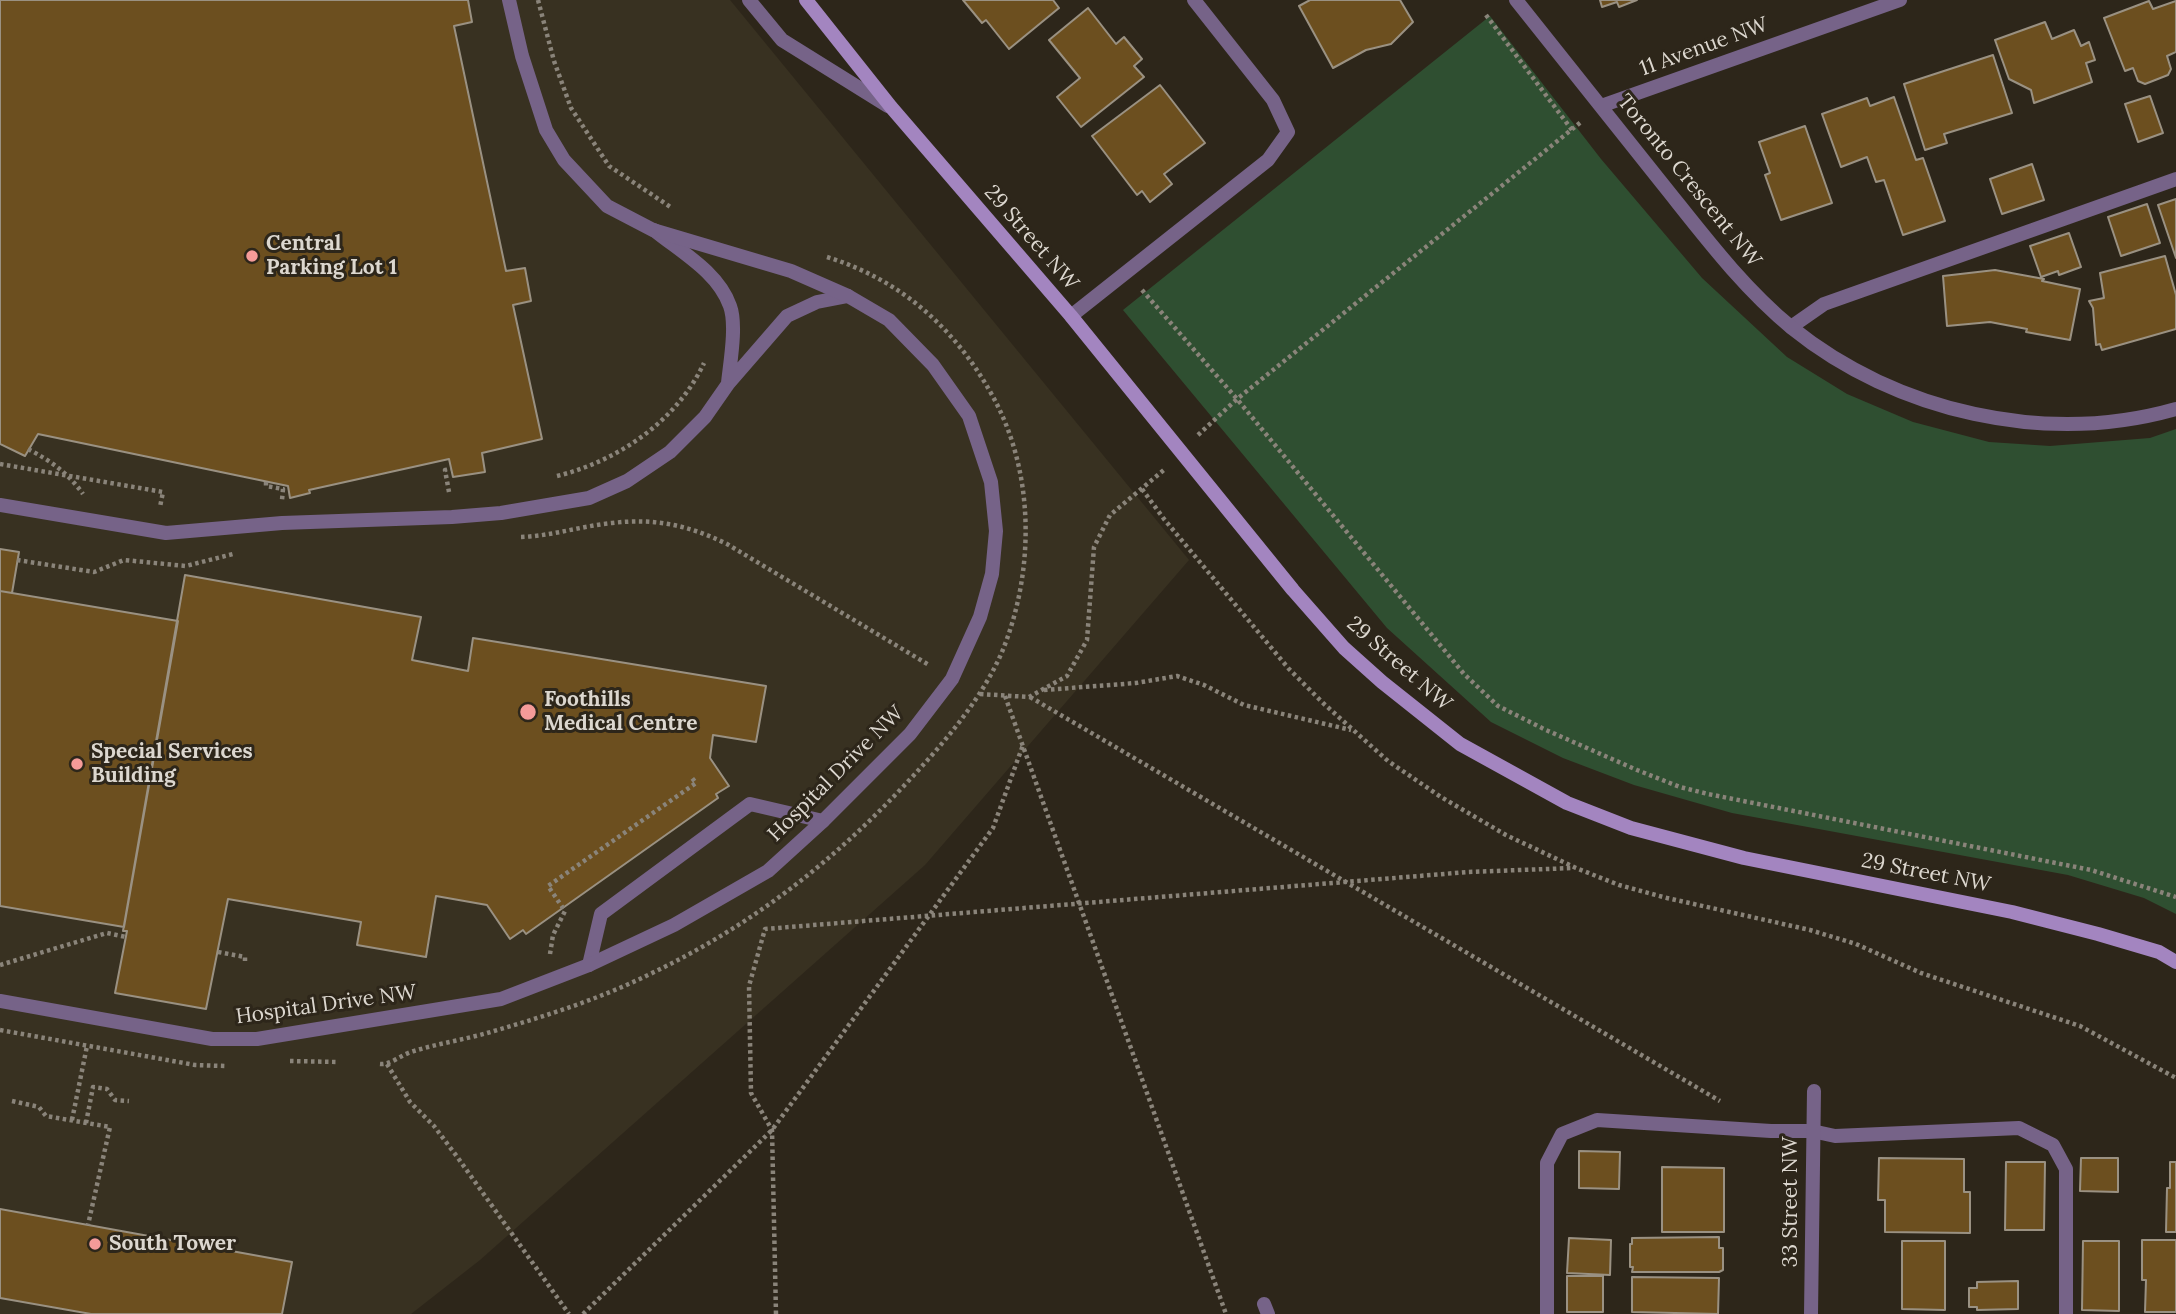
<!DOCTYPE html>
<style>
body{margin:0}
canvas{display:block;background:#2d261a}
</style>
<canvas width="2176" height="1314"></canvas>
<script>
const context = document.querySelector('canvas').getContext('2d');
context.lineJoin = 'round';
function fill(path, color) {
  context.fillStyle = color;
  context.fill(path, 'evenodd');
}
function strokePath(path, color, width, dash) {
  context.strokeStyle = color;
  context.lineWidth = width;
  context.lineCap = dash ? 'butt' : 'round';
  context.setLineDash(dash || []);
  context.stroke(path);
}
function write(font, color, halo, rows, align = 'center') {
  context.font = font + ' Lora,serif';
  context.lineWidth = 6;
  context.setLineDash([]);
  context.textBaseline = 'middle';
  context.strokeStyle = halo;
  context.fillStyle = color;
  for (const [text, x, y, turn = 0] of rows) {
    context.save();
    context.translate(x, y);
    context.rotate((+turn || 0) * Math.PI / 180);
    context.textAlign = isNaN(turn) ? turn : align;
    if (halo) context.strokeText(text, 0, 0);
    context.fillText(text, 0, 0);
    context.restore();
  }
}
fill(new Path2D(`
 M0 0H730L1189 560 925 865 480 1260 411 1314H0Z`), '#383121');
fill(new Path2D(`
 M1490 16 1601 159 1702 278 1787 357 1847 394 1913 422 1989 442 2050 446 2150 438 2176 429V914L2144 898 2068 875 1732 813 1634 785 1563 758 1491 722 1387 628 1123 310Z`), '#2f4f31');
const building = new Path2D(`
 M0 0H468L472 22 454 26 506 271 525 268 531 301 513 305 542 439 482 453 485 472 453 477 449 459 309 490 310 493 290 498 288 486 38 434 25 456 0 444Z
 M963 0H1053L1059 8 1009 49 986 20 982 23Z
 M1310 0H1400L1413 22 1391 44 1366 50 1333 68 1299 6Z
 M1600 0H1637L1619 7 1617 2 1602 7Z
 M2149 1 2153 9 2176 1V52L2167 56 2171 69 2168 75 2145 84 2138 81 2133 68 2125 71 2104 18Z
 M1088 8 1116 44 1124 37 1142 59 1134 66 1144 77 1081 127 1057 97 1080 78 1049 40Z
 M2045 22 2052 39 2074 30 2081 46 2089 42 2095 60 2086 63 2092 82 2034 103 2031 90 2009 79 1995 40Z
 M1993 55 2012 113 1944 134 1947 143 1925 150 1904 84Z
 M1160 85 1205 143 1164 174 1172 184 1150 202 1142 191 1137 195 1092 136Z
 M2150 96 2163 133 2138 142 2125 104Z
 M1894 97 1916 160 1923 158 1945 221 1903 235 1884 180 1876 182 1867 157 1841 167 1822 114 1867 98 1870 106Z
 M1805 126 1832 203 1781 220 1765 175 1770 173 1759 142Z
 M2032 164 2044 200 2002 214 1990 179Z
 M2176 199V258L2158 205Z
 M2147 204 2160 243 2121 256 2108 217Z
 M2069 233 2081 267 2059 275 2058 271 2041 277 2030 246Z
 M2165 256 2176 295V329L2102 350 2100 344 2096 345 2093 308 2089 301 2104 298 2100 273Z
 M1995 270 2044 279 2042 281 2080 289 2070 340 2026 332 2027 329 1990 322 1947 326 1943 276Z
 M0 549 19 552 12 593 0 591Z
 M185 575 421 617 412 660 468 671 473 638 766 686 756 742 713 735 710 758 729 786 716 794 718 798 526 934 523 930 510 939 487 905 436 896 426 957 357 945 361 922 228 899 206 1009 115 993 127 931H123Z
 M0 591 178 621 124 927 0 906Z
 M1579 1151 1620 1152 1619 1189 1579 1188Z
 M1879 1158 1964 1159V1192H1970V1233L1885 1232V1200H1878Z
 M2081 1158H2118V1192L2080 1191Z
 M2006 1162H2045L2044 1230H2005Z
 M2170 1162H2176V1232H2166L2167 1188H2170Z
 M1662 1167 1724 1168V1232H1662Z
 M0 1209 292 1262 282 1314H91L0 1298Z
 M1719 1237V1248H1723V1270L1719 1272H1632L1633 1267H1630V1244H1632V1238Z
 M1569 1238 1611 1240 1610 1275 1567 1273Z
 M2142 1240H2176V1312H2145L2146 1280H2142Z
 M1902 1241H1945V1310L1902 1309Z
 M2083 1241H2119V1311L2082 1310Z
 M1567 1276H1603V1312H1567Z
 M1632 1277 1719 1278 1718 1314 1632 1312Z
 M2018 1281V1309L1977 1310V1307H1969V1288H1977V1282Z`);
fill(building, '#6c4f1f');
strokePath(building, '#9a9182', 2);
strokePath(new Path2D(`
 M538 0 554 61 571 108 609 166 672 208
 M1486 15 1572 130
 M1142 290 1237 399 1464 674 1498 706 1546 730 1637 770 1680 787 1708 794 2091 870 2176 897
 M1198 435 1237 399 1581 122
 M28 449C51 461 68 473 83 494
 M0 464 163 492 160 507
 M557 476C618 461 677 421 704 363
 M266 482V486L283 489 282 500
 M1142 489 1164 519 1289 669 1323 703 1388 761 1441 797 1506 835 1576 868 1619 885 1667 898 1810 930 1856 944 1921 973 2080 1026 2176 1078
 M449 492 445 470 451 469
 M521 537C552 536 581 526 612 523 655 518 688 525 727 544L929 665
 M17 560 94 572 124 560 186 566 233 554
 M1044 690 1136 683 1177 676 1204 685 1244 705 1351 730
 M980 694 1029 697 1067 676 1087 640 1094 547 1110 515 1165 469
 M1005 696 1226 1314
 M1030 697 1720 1101
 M218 952 245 957V961
 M550 954 553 935 565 911 548 886 696 783 692 778
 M0 965 107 933 126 937
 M0 1030 195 1065 225 1066
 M290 1061 338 1062
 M380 1064C391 1065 402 1054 414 1051 440 1043 468 1039 494 1031 546 1016 599 999 648 975 753 925 836 860 914 775 948 738 982 698 1002 652 1035 571 1035 472 992 395 955 328 901 280 827 257
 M387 1064 410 1102 434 1126 458 1158 569 1314
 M12 1101 39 1107 46 1116 110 1127 88 1225
 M72 1120 87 1046
 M86 1123 93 1087 107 1089 115 1100 129 1101
 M583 1314 772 1130 993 828 1023 745
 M776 1314 772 1130 751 1093 749 986 765 929 1468 872 1573 868`), '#8a847a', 4.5, [3.5, 3.5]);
strokePath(new Path2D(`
 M749 0 782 40 888 106
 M654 230C681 252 718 272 730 306 737 325 730 363 728 383
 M1071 316 1268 160 1288 132 1273 100 1194 0
 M1791 327 1824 304 2176 179
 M0 505 166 533 282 523 452 517 501 513 589 498 627 481 670 452 705 417 728 384 787 316 817 302 848 296
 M589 965 601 914 750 804 823 821
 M1547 1314V1163L1562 1134 1597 1120 1771 1131H1812L1835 1136 2019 1128 2053 1145 2066 1169V1314`), '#766388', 14);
strokePath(new Path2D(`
 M1516 0C1564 61 1613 121 1661 182 1702 233 1741 286 1792 328 1896 412 2046 446 2176 409
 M1601 106 1900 0
 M0 1001 212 1039H257L501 999 589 965 674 925 768 871 823 821 910 734 952 679 980 617 992 574 996 531 991 482 969 416 933 365 889 320 848 296 791 271 653 230 607 206 564 160 546 130 522 56 509 0
 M1264 1304 1268 1314
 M1811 1314 1814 1091`), '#766388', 14);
strokePath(new Path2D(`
 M806 0 891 107 1071 316 1293 590 1344 648 1382 682 1460 744 1567 803 1631 828 1744 858 2012 912 2098 934 2159 952 2176 962`), '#a385c0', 14);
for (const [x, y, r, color] of [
 [252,256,7,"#f59b99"],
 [528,712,9,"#f59b99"],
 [77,764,7,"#f59b99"],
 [95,1244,7,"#f59b99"]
]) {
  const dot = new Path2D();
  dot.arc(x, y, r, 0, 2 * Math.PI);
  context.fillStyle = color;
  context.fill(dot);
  strokePath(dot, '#2d261a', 2.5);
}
write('21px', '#dcd7cf', '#2d261a', [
 ["11 Avenue NW",1704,47,-20],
 ["Toronto Crescent NW",1689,181,51],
 ["29 Street NW",1031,238,49],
 ["29 Street NW",1399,664,41],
 ["Hospital Drive NW",836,774,-45],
 ["29 Street NW",1926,873,11],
 ["Hospital Drive NW",326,1005,-8],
 ["33 Street NW",1791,1202,-90]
]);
write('bold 21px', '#dcd7cf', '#2d261a', [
 ["Central",266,244],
 ["Parking Lot 1",266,268],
 ["Foothills",544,700],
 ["Medical Centre",544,724],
 ["Special Services",91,752],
 ["Building",91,776],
 ["South Tower",109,1244]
], 'left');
</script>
